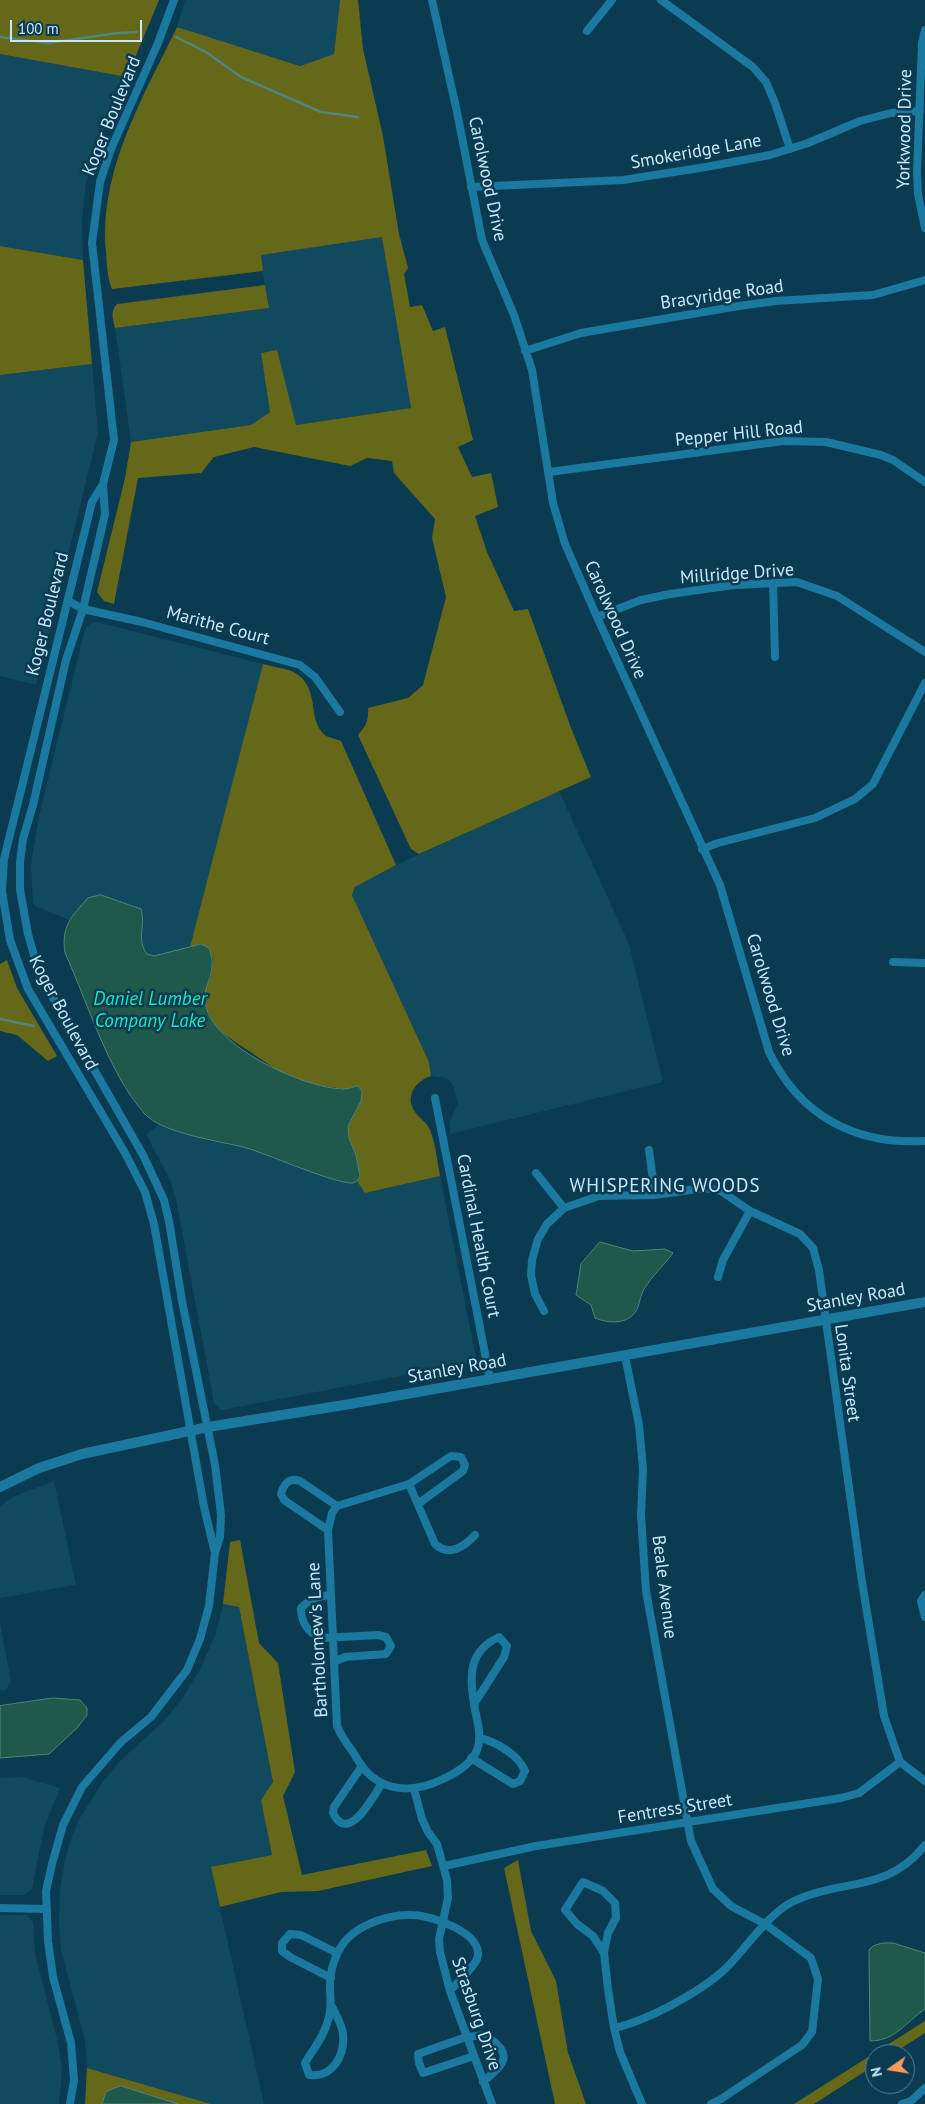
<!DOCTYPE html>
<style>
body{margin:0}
#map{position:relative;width:925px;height:2104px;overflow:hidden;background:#0a3b50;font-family:"PT Sans",sans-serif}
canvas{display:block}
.north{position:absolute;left:865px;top:2044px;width:50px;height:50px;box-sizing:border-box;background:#0a3b50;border:1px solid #568094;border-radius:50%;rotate:257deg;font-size:14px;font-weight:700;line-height:20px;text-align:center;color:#c8e8f9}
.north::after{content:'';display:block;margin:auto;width:18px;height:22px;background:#ff9b5a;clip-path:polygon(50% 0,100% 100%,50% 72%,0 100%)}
.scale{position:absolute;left:10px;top:20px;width:132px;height:22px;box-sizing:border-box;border:2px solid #c8e8f9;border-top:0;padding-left:6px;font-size:15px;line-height:18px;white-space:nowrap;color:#c8e8f9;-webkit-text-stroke:4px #0a3b50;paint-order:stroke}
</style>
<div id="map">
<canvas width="925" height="2104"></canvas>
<div class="north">N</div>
<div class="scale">100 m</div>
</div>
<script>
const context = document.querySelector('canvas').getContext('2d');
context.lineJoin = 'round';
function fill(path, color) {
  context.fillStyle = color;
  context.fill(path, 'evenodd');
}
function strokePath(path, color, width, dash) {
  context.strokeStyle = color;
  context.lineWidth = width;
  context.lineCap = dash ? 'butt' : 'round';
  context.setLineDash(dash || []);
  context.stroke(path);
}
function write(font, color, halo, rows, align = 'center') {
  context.font = font + ' "PT Sans",sans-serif';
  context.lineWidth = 5;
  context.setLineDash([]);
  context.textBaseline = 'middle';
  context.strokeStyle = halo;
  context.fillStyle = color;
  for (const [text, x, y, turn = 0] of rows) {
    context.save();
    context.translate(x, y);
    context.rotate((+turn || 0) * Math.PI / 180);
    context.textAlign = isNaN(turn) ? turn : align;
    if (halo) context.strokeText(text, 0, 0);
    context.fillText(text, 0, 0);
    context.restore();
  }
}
fill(new Path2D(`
 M185 0H340L334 54 300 66 177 27Z
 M0 54 127 77 94 154 86 183 82 220 83 260 0 246Z
 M382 236 411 408 296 425 276 350 261 353 270 412 251 425 131 442 115 328 269 308 260 255Z
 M92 364 98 433 36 685 0 676V375Z
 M97 622 263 664 190 947 154 956 147 954 142 948 141 939 143 917 141 909 101 895 88 898 69 920 33 905 31 863 39 816 85 629 90 624Z
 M559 791 629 944 663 1082 450 1134V1121L458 1103 453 1085 447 1078 431 1076 429 1062 352 895 355 887 396 865Z
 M160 1124 206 1140 247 1148 316 1173 351 1183 357 1181 365 1193 440 1176 476 1358 474 1362 222 1410 218 1407 214 1403 176 1199 170 1180 146 1134Z
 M54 1481 76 1585 0 1598V1506L15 1496Z
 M223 1604 239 1607 273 1782 261 1800 272 1855 211 1868 264 2104H211L87 2068 85 2040 61 1950 59 1924 60 1890 65 1860 72 1836 80 1818 104 1780 122 1759 166 1719 184 1696 201 1667 215 1636Z
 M0 1623 11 1682 6 1690 0 1691Z
 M23 1777 60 1788 44 1828 32 1889 24 1895H0V1778Z
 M0 1915H27L33 1922 35 1953 58 2043 62 2069 59 2104H0Z`), '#11495f');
fill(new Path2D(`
 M0 0H159L127 77 0 54Z
 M340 0H358L363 49 383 136 399 234 408 268 404 274 410 307 422 305 433 331 445 327 473 440 458 447 472 477 491 473 498 507 475 516 487 552 514 611 528 609 571 728 591 777 419 854 411 849 358 735C366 726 369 720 368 708L408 698 423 685 446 597 432 538 435 519 394 473 392 461 367 458 350 466 254 447 214 457 201 473 138 478 114 604 104 601 97 592 125 478 131 442 251 425 270 412 261 353 277 350 296 425 411 408 382 237 261 255 263 271 112 289C107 277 107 265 106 251 99 170 143 98 177 27L300 66 334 54Z
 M0 246 83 260 92 364 0 375Z
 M265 285 269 308 115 328C113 319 110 311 117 304Z
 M263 664C273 667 288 668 297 674 321 691 306 720 326 736 330 738 336 739 341 741L396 865 355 887 352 895 429 1062 431 1076C416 1081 404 1096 415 1112 420 1119 427 1122 430 1130 436 1145 437 1161 440 1176L365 1193 357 1181 360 1176 356 1155 349 1138 348 1126 361 1101 362 1091 358 1086 344 1089 311 1084 283 1074 219 1031 207 1011 203 995 211 976 213 960 209 948 201 944 190 947Z
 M7 960 17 988 57 1056 48 1061 17 1035 0 1031V964Z
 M240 1540 259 1643 278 1663 295 1772 283 1796 302 1875 426 1850 432 1866 318 1891 281 1892 220 1907 211 1867 272 1855 261 1800 273 1782 239 1607 223 1604 230 1542Z
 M518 1860 531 1931 556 1981 568 2053 586 2104H555L504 1868Z
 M925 2021V2033L892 2054H875V2065L814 2104H794Z
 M87 2068 211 2104H178L121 2086 106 2092 102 2104H85Z`), '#656818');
const water = new Path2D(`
 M101 895 141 909C146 925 136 940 147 954L154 956 201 944 209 948C220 977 198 985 207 1010 220 1049 304 1088 343 1089 348 1089 353 1087 358 1086L362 1091 361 1101 348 1126 349 1138 356 1155 360 1176C358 1180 356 1183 352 1183 340 1184 287 1163 272 1157 264 1154 256 1151 247 1148 221 1141 162 1134 144 1113 108 1072 88 1003 65 953 61 926 71 917 88 898Z
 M600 1242 633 1251 665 1249 673 1253C664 1265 652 1276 644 1289 641 1294 640 1301 638 1307 631 1325 609 1324 595 1318L591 1305 576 1295 581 1264Z
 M53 1698 80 1700 87 1708V1715L78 1727 49 1754 0 1758V1706Z
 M883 1943H893L925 1953V2009C906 2022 895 2041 870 2041L869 1950 873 1946Z
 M121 2086 178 2104H102L106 2092Z`);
fill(water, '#1f5949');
strokePath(water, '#52847e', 1);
strokePath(new Path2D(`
 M0 37 48 43 118 33 137 32
 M176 37 206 52 241 77 321 112 358 117
 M0 1019 34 1026`), '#52847e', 2.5);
strokePath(new Path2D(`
 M174 0 158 43 111 149 100 182 92 243 114 440 103 484 92 502 4 859 2 891 10 940 28 989 125 1153 145 1192 154 1224 204 1507 215 1553
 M432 0 457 112 482 240 514 315 532 370 553 503 565 544 597 617 720 885 769 1052C800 1116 855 1145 925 1141
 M661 0 753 67 766 82 775 103 790 149
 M925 30 922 43 917 172 918 194 925 228
 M587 31 612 0
 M471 187 623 180 706 167 770 155 808 143 860 121 891 113 920 111
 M525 351 581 333 739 306 776 301 873 295 925 280
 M549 472 784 441 826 442 881 455 893 460 925 482
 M773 583 775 657
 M68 601 83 609 142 622 300 665 315 677 340 712
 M597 617 641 600 670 594 734 585 797 582 837 596 925 652
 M702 849 718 843 815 818 855 799 873 784 925 683
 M893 962 925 963
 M435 1098 490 1379
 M649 1150 655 1195
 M536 1173 564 1208
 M718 1277 723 1260 750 1211
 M544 1311 535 1294 531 1275 532 1260 538 1239 547 1224 564 1208 599 1196 655 1195 704 1188 721 1191 750 1211 800 1234 813 1248 819 1270 862 1582 884 1716 900 1762 925 1781
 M625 1356 639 1425 643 1469 641 1515 646 1591 691 1841 713 1889 731 1906 765 1924 811 1958 818 1979 812 2032 802 2045 721 2099 711 2104
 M409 1484 435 1544C449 1557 464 1547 475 1535
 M418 1504 463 1471 465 1465 461 1457 451 1456 409 1484 337 1506 332 1513 328 1530 337 1726C341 1736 347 1744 353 1752 358 1761 364 1770 371 1776 393 1794 421 1790 443 1779 456 1773 472 1763 477 1750 483 1736 476 1718 474 1704
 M328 1530 284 1500 281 1494C284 1484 289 1477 300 1481L337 1506
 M331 1595C318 1596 310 1599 301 1608 301 1622 308 1633 321 1638L378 1635 386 1637 391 1646 386 1654 345 1657 334 1662
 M925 1595 921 1601 925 1617
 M499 1637 507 1646 504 1657 474 1704C469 1675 469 1651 499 1637Z
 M471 1758 513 1784 520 1781 525 1771C519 1755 495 1741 479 1738
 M362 1766 334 1807 333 1813C348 1845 373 1797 382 1783
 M414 1789 422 1819 428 1832 437 1844 447 1880 448 1898 439 1939 440 1952 450 1991 492 2104
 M444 1866 536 1846 841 1798 859 1793 900 1762
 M0 1908 47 1909
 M604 1953 593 1936 577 1924 565 1910 583 1882 603 1891 615 1903 616 1918 608 1933 604 1953 608 1989 614 2028 620 2052 642 2104
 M331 1978 290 1957 282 1951V1943L290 1934 301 1935 337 1953
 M331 2005C335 2013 342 2024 343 2034 345 2055 333 2078 309 2075L305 2063C315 2046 324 2037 329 2017 332 2006 330 1997 330 1986 330 1969 336 1950 348 1938 363 1923 391 1914 412 1915 430 1915 486 1933 477 1959 474 1967 457 1983 450 1991
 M614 2028C647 2021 707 1989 730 1964 747 1946 770 1913 792 1902 840 1878 887 1894 925 1845
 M474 2056 423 2073 419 2063 418 2054 466 2037 485 2035C514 2055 506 2062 483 2082
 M70 2104 74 2080 71 2043 53 1977 48 1941 46 1891 52 1864 63 1825 82 1787 121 1742 151 1717 187 1670 200 1639 209 1606 215 1553 220 1537 221 1515 215 1465 182 1301 169 1221 164 1200 143 1155 39 973 28 934 20 890V862L23 839 33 805 66 660 83 609 105 514 103 484
 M902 2104 911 2101 925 2088`), '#1b79a0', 8);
strokePath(new Path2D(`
 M0 1487 39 1468 82 1454 208 1427 350 1404 925 1302`), '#1b79a0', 10);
write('18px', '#c8e8f9', '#0a3b50', [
 ["Koger Boulevard",112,116,-68],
 ["Yorkwood Drive",905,129,-89],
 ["Smokeridge Lane",696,152,-10],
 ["Carolwood Drive",487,179,78],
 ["Bracyridge Road",722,295,-8],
 ["Pepper Hill Road",739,434,-6],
 ["Millridge Drive",737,574,-4],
 ["Koger Boulevard",48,614,-76],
 ["Carolwood Drive",615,620,66],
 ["Marithe Court",218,626,15],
 ["Carolwood Drive",770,995,73],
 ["Koger Boulevard",63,1013,62],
 ["Cardinal Health Court",478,1236,79],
 ["Stanley Road",856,1298,-10],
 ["Stanley Road",457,1369,-10],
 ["Lonita Street",847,1373,82],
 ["Beale Avenue",664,1587,83],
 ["Bartholomew's Lane",318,1640,-93],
 ["Fentress Street",675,1809,-9],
 ["Strasburg Drive",476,2014,71]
]);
write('italic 19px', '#1be6ba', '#0a3b50', [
 ["Daniel Lumber",150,1000],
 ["Company Lake",150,1022]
]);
context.letterSpacing = '1px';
write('19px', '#c8e8f9', '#0a3b50', [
 ["WHISPERING WOODS",665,1187]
]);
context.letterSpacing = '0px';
</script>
